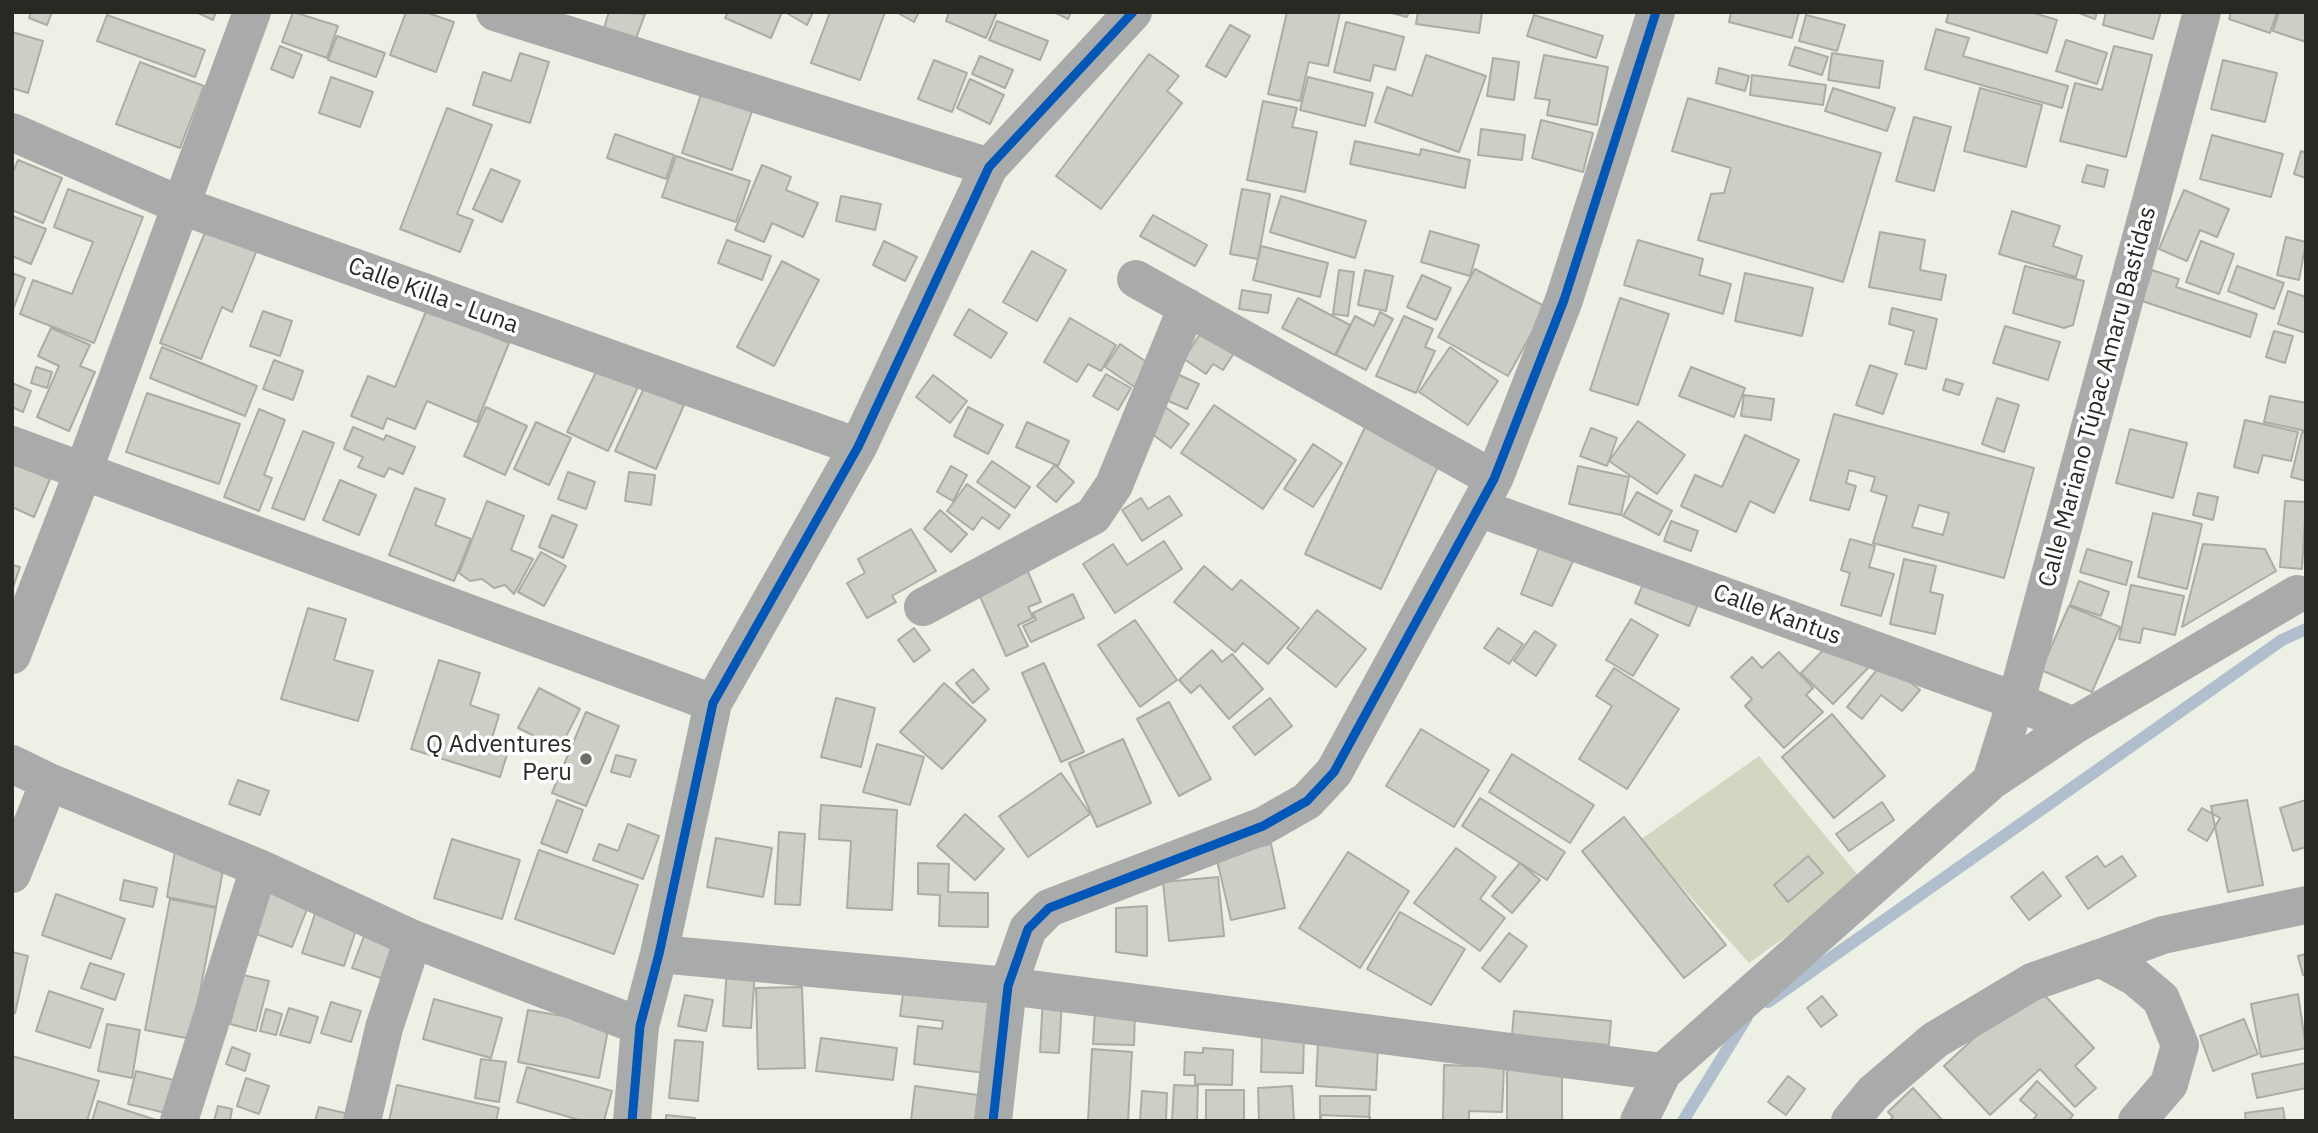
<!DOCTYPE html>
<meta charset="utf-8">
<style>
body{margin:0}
#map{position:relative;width:2318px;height:1133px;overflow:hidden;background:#edf0e5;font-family:"IBM Plex Sans",sans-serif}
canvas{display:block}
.frame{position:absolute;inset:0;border:14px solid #272922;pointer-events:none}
</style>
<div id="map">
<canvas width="2318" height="1133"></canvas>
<div class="frame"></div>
</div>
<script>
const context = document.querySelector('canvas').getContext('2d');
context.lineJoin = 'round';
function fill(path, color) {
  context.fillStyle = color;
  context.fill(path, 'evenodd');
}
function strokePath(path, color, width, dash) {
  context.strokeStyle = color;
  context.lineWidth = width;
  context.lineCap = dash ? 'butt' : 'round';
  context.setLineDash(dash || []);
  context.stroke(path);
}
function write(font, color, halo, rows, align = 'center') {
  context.font = font + ' "IBM Plex Sans",sans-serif';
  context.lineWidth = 7;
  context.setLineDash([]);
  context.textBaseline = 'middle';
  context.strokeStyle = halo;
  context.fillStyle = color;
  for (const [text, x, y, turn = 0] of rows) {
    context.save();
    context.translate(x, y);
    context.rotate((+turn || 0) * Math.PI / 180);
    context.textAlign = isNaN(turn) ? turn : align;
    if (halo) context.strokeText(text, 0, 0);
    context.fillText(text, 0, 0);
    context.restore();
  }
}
fill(new Path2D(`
 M1759 756 1863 881 1749 963 1640 840Z`), '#d1d7c1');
strokePath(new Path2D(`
 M1768 1002 2282 640 2306 629
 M1683 1121 1747 1017`), '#b0bece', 12);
const building = new Path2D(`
 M31 12H52L47 25 29 18Z
 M196 12H216L213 20Z
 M293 12 338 26 327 58 282 42Z
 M406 12H425L454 22 436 72 390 55Z
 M609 12 645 14 635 41 603 31Z
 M728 12H782L771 38 725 18Z
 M785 12H813L807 25Z
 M830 12H885L860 80 811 63Z
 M896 12H919L914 22Z
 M949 12H997L986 38 946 21Z
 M1054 12H1071L1068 19Z
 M1287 12H1340L1328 66 1309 62 1300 101 1268 94Z
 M1388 12H1409L1407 17Z
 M1418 12H1482L1479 33 1416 24Z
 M1731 12H1799L1792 38 1729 22Z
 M1949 12H2031L2057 20 2047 53 1946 22Z
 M2076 12H2097L2095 19Z
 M2106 12H2161L2153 39 2103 25Z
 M2231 12H2277L2270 33 2229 19Z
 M2279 12H2306V42L2273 31Z
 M107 15 205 50 195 77 97 41Z
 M1534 15 1603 36 1596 58 1527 36Z
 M1806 15 1845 25 1837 51 1799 41Z
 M997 21 1048 41 1040 60 989 40Z
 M1346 22 1404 37 1395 70 1374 65 1370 81 1334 72Z
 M1230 25 1250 36 1226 77 1206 66Z
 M1936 29 1969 38 1963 56 2068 86 2062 108 1925 69Z
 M12 32 43 41 28 93 12 88Z
 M337 36 385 53 376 77 328 60Z
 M2066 40 2107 53 2097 84 2056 71Z
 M280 46 302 55 293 78 271 69Z
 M2114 46 2152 55 2126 157 2060 141 2075 83 2102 90Z
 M1795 47 1828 57 1822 75 1789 65Z
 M520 53 549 62 530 123 473 105 483 72 511 81Z
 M1832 53 1883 61 1879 88 1828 80Z
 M1149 54 1179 76 1167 91 1182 103 1101 209 1056 176Z
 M1426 55 1486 76 1459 152 1375 122 1387 87 1412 96Z
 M1544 55 1608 67 1597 125 1547 115 1550 100 1535 98Z
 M980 56 1013 70 1005 88 972 74Z
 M1493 58 1519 62 1514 100 1487 96Z
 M934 60 967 73 952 112 918 99Z
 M2223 60 2277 73 2265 122 2211 109Z
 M140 62 204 86 180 148 116 124Z
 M1719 68 1749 76 1745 91 1716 83Z
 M1752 75 1826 85 1823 105 1750 95Z
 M331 77 373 92 360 127 319 113Z
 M1308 77 1373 93 1365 126 1300 110Z
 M970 79 1004 95 990 124 957 108Z
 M1833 88 1895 108 1887 131 1825 111Z
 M1980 88 2042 105 2026 167 1964 151Z
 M702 91 753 108 732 170 682 153Z
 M1688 98 1881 153 1843 282 1698 240 1711 194 1724 193 1731 168 1672 151Z
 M1263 101 1297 108 1292 127 1317 132 1305 192 1247 180Z
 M447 108 492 125 457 214 473 220 460 252 400 229Z
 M1914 117 1951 127 1934 191 1896 181Z
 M1541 120 1593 133 1583 172 1532 158Z
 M1481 129 1525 135 1522 160 1478 155Z
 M615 134 674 155 666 179 607 158Z
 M2212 135 2283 154 2271 197 2200 179Z
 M1355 141 1420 155 1421 149 1470 160 1465 188 1350 164Z
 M2301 151 2306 153V178L2294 174Z
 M676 156 750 181 736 222 662 197Z
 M18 160 62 178 43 223 12 210V174Z
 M762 165 791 177 786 190 818 203 803 237 772 223 764 242 735 230Z
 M2087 165 2108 170 2104 187 2082 182Z
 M491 169 520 181 502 222 473 209Z
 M68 189 143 217 94 343 20 314 33 280 72 294 93 242 54 227Z
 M1242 189 1270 194 1258 259 1230 254Z
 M2184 190 2229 209 2217 237 2200 230 2187 261 2159 249Z
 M841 196 881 204 875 230 836 221Z
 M1281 196 1366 221 1355 258 1270 232Z
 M2012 211 2060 226 2053 246 2082 256 2076 277 1999 254Z
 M1153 215 1207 245 1195 266 1140 236Z
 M12 216 46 229 31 264 12 256Z
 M208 225 259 245 232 312 222 307 201 359 160 343Z
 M1430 231 1479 245 1470 276 1421 262Z
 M1880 232 1925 240 1920 270 1946 275 1941 300 1869 287Z
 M2286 237 2306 242 2299 280 2277 275Z
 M727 240 771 256 762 280 718 263Z
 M1638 240 1703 259 1699 275 1731 284 1723 314 1624 285Z
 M884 241 917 257 905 281 873 265Z
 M2201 241 2234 254 2219 294 2186 282Z
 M1261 246 1328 263 1320 297 1253 280Z
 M1032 251 1066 270 1037 321 1003 302Z
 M782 261 819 280 774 366 737 347Z
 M2025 266 2084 281 2073 325 2064 328 2013 313Z
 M2237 266 2284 283 2274 309 2228 291Z
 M1475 269 1546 307 1508 376 1438 337Z
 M1339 270 1354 272 1348 316 1333 314Z
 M1365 270 1393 276 1386 311 1358 305Z
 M2152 270 2179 279 2176 287 2257 314 2250 337 2142 301Z
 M12 273 25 278 12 312Z
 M1745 273 1813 288 1802 336 1735 321Z
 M1422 275 1451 288 1436 320 1407 307Z
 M1242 290 1271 295 1268 313 1239 309Z
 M2288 291 2306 297V333L2278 324Z
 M1298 298 1350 325 1335 355 1282 328Z
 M1620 298 1669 314 1638 405 1590 390Z
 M1892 308 1937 319 1926 369 1905 364 1914 331 1889 324Z
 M427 309 509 343 477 422 427 401 415 429 387 418 383 429 351 416 368 376 395 387Z
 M969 309 1007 333 991 358 954 335Z
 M263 311 292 321 280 356 250 346Z
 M1380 312 1393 319 1366 370 1336 355 1355 316 1374 326Z
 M1404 316 1433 329 1425 347 1435 351 1416 393 1376 376Z
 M1070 318 1116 345 1101 371 1088 364 1077 382 1044 362Z
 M1205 326 1238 347 1223 370 1213 364 1206 374 1184 359Z
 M2005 326 2060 342 2048 380 1993 363Z
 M51 328 90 345 80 366 95 372 69 431 37 417 59 366 38 356Z
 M2274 331 2293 336 2285 363 2266 357Z
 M1120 344 1154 367 1139 390 1105 367Z
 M162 347 257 386 245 416 150 378Z
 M1450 347 1498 381 1468 425 1419 392Z
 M274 360 303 371 293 400 263 389Z
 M1870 365 1897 374 1883 414 1856 405Z
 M36 367 52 372 47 388 31 383Z
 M1691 367 1745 388 1734 417 1679 396Z
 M598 368 638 387 608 451 567 432Z
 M1106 374 1131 388 1118 410 1093 396Z
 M1177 374 1199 384 1187 409 1166 400Z
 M933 375 967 401 950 423 916 397Z
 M1946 379 1963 384 1959 395 1943 390Z
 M12 383 31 391 23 412 12 407Z
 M644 388 684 405 656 469 615 451Z
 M147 393 240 424 219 484 126 452Z
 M1744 395 1774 399 1771 420 1741 416Z
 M2270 396 2306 403V431L2264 422Z
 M1997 398 2019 405 2004 452 1982 444Z
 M1214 405 1296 460 1263 509 1181 453Z
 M486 407 527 426 505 475 464 456Z
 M968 407 1003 425 988 454 954 436Z
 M1165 407 1189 424 1171 448 1148 431Z
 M259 409 285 420 264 475 272 478 259 511 224 497Z
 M1834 414 2034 468 2004 578 1873 543 1887 496 1871 491 1875 477 1849 470 1846 483 1856 486 1849 510 1810 500ZM1919 505 1949 513 1943 535 1912 527Z
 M2245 420 2298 432 2291 461 2263 455 2258 473 2234 467Z
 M1638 421 1685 455 1657 494 1609 461Z
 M536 422 571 438 549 485 514 469Z
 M1027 422 1069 441 1058 466 1016 447Z
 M1366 425 1441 460 1381 589 1305 554Z
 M353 427 384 440 386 435 415 447 403 474 389 468 384 477 358 467 363 457 344 449Z
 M1591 428 1617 438 1607 466 1580 456Z
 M2130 429 2187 443 2173 498 2116 483Z
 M303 431 334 443 304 520 272 508Z
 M2302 432 2306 433V481L2291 477Z
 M1745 435 1799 460 1774 513 1750 501 1736 532 1681 506 1695 475 1722 487Z
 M1313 444 1342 463 1313 507 1284 489Z
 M992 461 1030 487 1015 508 977 482Z
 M15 463 50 479 34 517 12 507V471Z
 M1055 465 1074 482 1056 502 1037 486Z
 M951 466 967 475 953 501 937 492Z
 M1578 466 1629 477 1621 515 1569 504Z
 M568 472 595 482 586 509 558 499Z
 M629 472 655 475 651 505 625 501Z
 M340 480 376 495 359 535 323 520Z
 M967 484 1010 515 999 529 982 517 973 530 947 511Z
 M415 488 445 499 435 525 471 539 454 581 389 555Z
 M1637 492 1672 511 1659 535 1623 516Z
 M2198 493 2218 497 2213 520 2193 515Z
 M1169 496 1182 515 1142 541 1122 510 1141 498 1148 509Z
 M487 501 524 516 511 550 533 559 514 594 505 585 494 588 482 579 470 581 459 573Z
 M2285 501 2306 502 2302 569 2280 567Z
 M940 510 967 534 951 552 924 529Z
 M2153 513 2202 524 2187 589 2138 577Z
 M552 515 577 525 563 558 539 547Z
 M1671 521 1698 531 1691 551 1664 541Z
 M911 529 936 571 892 596 896 602 867 618 847 583 865 573 858 559Z
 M1850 539 1875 546 1869 567 1894 574 1881 616 1841 605 1850 573 1841 570Z
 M1164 541 1182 569 1115 613 1083 564 1113 544 1127 565Z
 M2203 544 2265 549 2276 571 2182 627Z
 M1540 545 1574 559 1552 606 1521 594Z
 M2087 549 2132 562 2126 585 2080 572Z
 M541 552 566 566 544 606 518 592Z
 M1904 559 1936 566 1930 592 1943 595 1935 634 1890 624Z
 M12 565 20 567 12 590Z
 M1025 565 1041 602 1028 607 1033 618 1018 625 1028 646 1006 656 976 587Z
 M1204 566 1232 590 1241 580 1299 628 1268 664 1243 643 1235 652 1174 602Z
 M1649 570 1703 592 1689 626 1635 603Z
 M2079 581 2109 592 2101 616 2070 605Z
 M2131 585 2184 596 2175 635 2143 628 2140 643 2119 639Z
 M1073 594 1084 618 1031 642 1023 626 1036 620 1033 613Z
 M2069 606 2120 627 2092 692 2041 670Z
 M308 608 346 619 334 660 373 671 358 721 281 699Z
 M1317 610 1366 649 1336 687 1287 648Z
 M1631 619 1658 635 1633 676 1606 660Z
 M1135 620 1177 680 1140 707 1098 645Z
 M914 628 930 650 914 662 898 640Z
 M1498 628 1523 644 1509 664 1484 648Z
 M1535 631 1556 645 1536 676 1514 661Z
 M1836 637 1868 668 1833 704 1801 673Z
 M1212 650 1222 662 1232 654 1263 689 1229 719 1200 685 1191 693 1179 680Z
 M1779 652 1813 688 1806 695 1823 712 1784 748 1745 706 1752 699 1731 677 1752 657 1762 668Z
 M439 660 480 673 470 705 499 715 492 738 510 745 500 777 411 749Z
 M1884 661 1920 690 1902 711 1881 695 1862 719 1847 707Z
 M1044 663 1084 752 1061 762 1022 673Z
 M1614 668 1679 709 1627 789 1579 759 1612 706 1596 696Z
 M973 669 989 689 973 703 956 683Z
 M944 683 986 720 942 769 900 732Z
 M539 688 580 709 560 748 518 728Z
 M836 698 875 708 861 767 821 757Z
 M1270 698 1292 726 1255 755 1233 727Z
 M1169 702 1211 779 1179 796 1137 719Z
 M586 712 619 726 586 806 552 793Z
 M1832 714 1885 776 1834 818 1782 757Z
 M1421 729 1489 770 1454 827 1386 786Z
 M1123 739 1151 803 1097 827 1069 763Z
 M877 744 924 757 910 805 863 792Z
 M1512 754 1594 805 1570 843 1489 792Z
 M616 755 636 760 630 777 611 772Z
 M1061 773 1090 814 1028 857 999 816Z
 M238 780 269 791 260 815 229 804Z
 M1480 798 1565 852 1547 880 1462 826Z
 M557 800 583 810 567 853 541 843Z
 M2247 800 2263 885 2228 892 2211 806Z
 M2306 800V847L2293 851 2280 808Z
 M1882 802 1894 820 1849 851 1836 834Z
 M821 805 897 810 892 910 847 908 851 841 819 839Z
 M2202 808 2220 818 2207 841 2188 830Z
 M965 814 1004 849 975 880 937 846Z
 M1624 817 1726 945 1684 978 1582 851Z
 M628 824 659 836 643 879 593 860 599 844 618 851Z
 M779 832 805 834 800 905 775 904Z
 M716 838 772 848 763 897 707 887Z
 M452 839 520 860 502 919 434 898Z
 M1271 844 1285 908 1231 920 1216 856Z
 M1456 848 1496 877 1480 899 1505 918 1480 951 1414 903Z
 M539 850 638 885 614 954 515 919Z
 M175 851 225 860 216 907 167 897Z
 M1348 852 1409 891 1360 968 1299 928Z
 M1808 856 1823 873 1788 902 1774 885Z
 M2097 856 2105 867 2122 856 2136 876 2088 909 2066 877Z
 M918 863 949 864 948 892 988 893V927L939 926 940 895 918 894Z
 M1520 863 1540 880 1512 913 1492 896Z
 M2043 872 2061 896 2029 920 2011 897Z
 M1218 877 1224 936 1169 941 1163 882Z
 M124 880 157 888 153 907 120 900Z
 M261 886 309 904 292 947 245 930Z
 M56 894 125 919 111 959 42 935Z
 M170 899 216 908 191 1039 145 1030Z
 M1147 906V956L1116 952V908Z
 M316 911 358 924 344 966 302 953Z
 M1400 912 1465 949 1431 1005 1367 969Z
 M366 931 394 942 381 978 352 968Z
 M1509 933 1527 946 1500 982 1482 968Z
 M12 952 28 956 15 1013 12 1012Z
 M2306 954V974L2303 975 2298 956Z
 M90 963 124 974 115 1000 81 988Z
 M727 969 755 971 751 1028 723 1026Z
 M243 975 269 981 256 1031 230 1024Z
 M905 979 994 990 985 1073 914 1064 918 1026 942 1029 943 1021 900 1016Z
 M2033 983 2094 1048 2075 1066 2096 1088 2075 1107 2040 1069 1990 1115 1944 1066Z
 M802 987 805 1068 758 1069 756 988Z
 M49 991 103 1009 90 1048 36 1031Z
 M2298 994 2306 1048 2261 1057 2251 1004Z
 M685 995 713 1000 706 1031 678 1026Z
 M1822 996 1837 1015 1821 1027 1807 1008Z
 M1043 997 1062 999 1059 1053 1040 1052Z
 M434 999 502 1018 491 1058 423 1039Z
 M331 1002 361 1011 351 1042 321 1033Z
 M289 1008 318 1017 310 1043 280 1035Z
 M266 1009 282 1014 276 1035 260 1031Z
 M528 1010 609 1024 599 1078 518 1062Z
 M1095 1010 1135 1011 1134 1045 1093 1044Z
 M1514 1011 1611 1021 1609 1045 1512 1035Z
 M2244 1019 2258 1054 2213 1071 2200 1036Z
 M107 1024 140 1030 132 1078 98 1071Z
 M1262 1035 1304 1036 1303 1073 1261 1072Z
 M821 1038 897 1048 893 1080 816 1071Z
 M675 1040 703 1042 698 1101 669 1098Z
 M1318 1042 1378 1045 1376 1090 1316 1086Z
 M232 1047 250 1054 245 1071 226 1064Z
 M1203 1048 1233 1050 1232 1085 1195 1084V1075H1184L1185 1052 1203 1053Z
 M1092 1049 1132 1052 1128 1121H1088Z
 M12 1056 99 1081 87 1121H12Z
 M481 1059 506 1062 499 1102 475 1098Z
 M2306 1063V1088L2257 1098 2252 1074Z
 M1444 1065 1504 1067 1502 1112 1469 1111V1121H1443Z
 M527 1067 612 1091 604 1121H583L517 1102Z
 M1507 1069H1562V1121H1507Z
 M136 1071 178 1081 170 1114 128 1104Z
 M1788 1076 1805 1089 1786 1115 1768 1102Z
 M246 1078 269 1086 259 1114 237 1106Z
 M2037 1081 2073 1115 2068 1121H2032L2037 1115 2020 1100Z
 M397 1085 499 1108 496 1121H389Z
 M1174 1085 1198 1086 1197 1121H1172Z
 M915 1086 978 1095 975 1121H911Z
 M1292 1086 1294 1121H1259L1258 1088Z
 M1913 1088 1943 1121H1889L1893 1117 1888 1112Z
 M1206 1090H1244V1121H1206Z
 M1142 1091 1167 1093 1166 1121H1140Z
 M1320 1096H1370L1369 1121H1320Z
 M98 1101 159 1121H92Z
 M218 1106 232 1109 230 1121H214Z
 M319 1107 353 1115 352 1121H315Z
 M2283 1108 2285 1121H2246L2245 1113Z
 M666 1115 695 1118V1121H666Z
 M1321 1115 1370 1117V1121H1321Z`);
fill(building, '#cdcfc7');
strokePath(building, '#aaada4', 2);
strokePath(new Path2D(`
 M495 12 989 167
 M12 132 182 206 858 447
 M1136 279 1494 479
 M12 445 713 703
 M1479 508 2016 701 2073 726
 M923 607 1093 516 1114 485 1187 307
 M12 655 83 472 252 12
 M12 764 49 782 12 874
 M1991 781 2016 701 2202 12
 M49 782 259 868 413 939 640 1026
 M659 954 1008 986 1663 1072
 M2100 958 2163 935 2306 905
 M179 1121 259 868
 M362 1121 384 1028 413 939
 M632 1121 640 1026 659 954 713 703 858 447 989 167 1133 12
 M993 1121 1008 986 1028 929 1049 908 1263 826 1307 801 1334 772 1494 479 1564 300 1656 12
 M1639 1121 1663 1072 1991 781 2073 726 2297 594
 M1850 1121 1873 1093 1935 1040 2032 982 2100 958 2135 977 2161 999 2180 1045 2169 1084 2137 1121`), '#a9abab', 38);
strokePath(new Path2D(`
 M632 1121 640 1026 659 954 713 703 858 447 989 167 1133 12
 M993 1121 1008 986 1028 929 1049 908 1263 826 1307 801 1334 772 1494 479 1564 300 1656 12`), '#0057b8', 9);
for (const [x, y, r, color] of [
 [586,759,7,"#6c6f66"]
]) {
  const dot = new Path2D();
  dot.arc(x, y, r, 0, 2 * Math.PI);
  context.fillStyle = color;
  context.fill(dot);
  strokePath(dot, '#fff', 2.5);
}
write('24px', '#272922', '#fff', [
 ["Calle Killa - Luna",433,296,20],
 ["Calle Mariano Túpac Amaru Bastidas",2098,397,-75],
 ["Calle Kantus",1777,615,20]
]);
write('24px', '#272922', '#fff', [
 ["Q Adventures",572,745],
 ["Peru",572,773]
], 'right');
</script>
